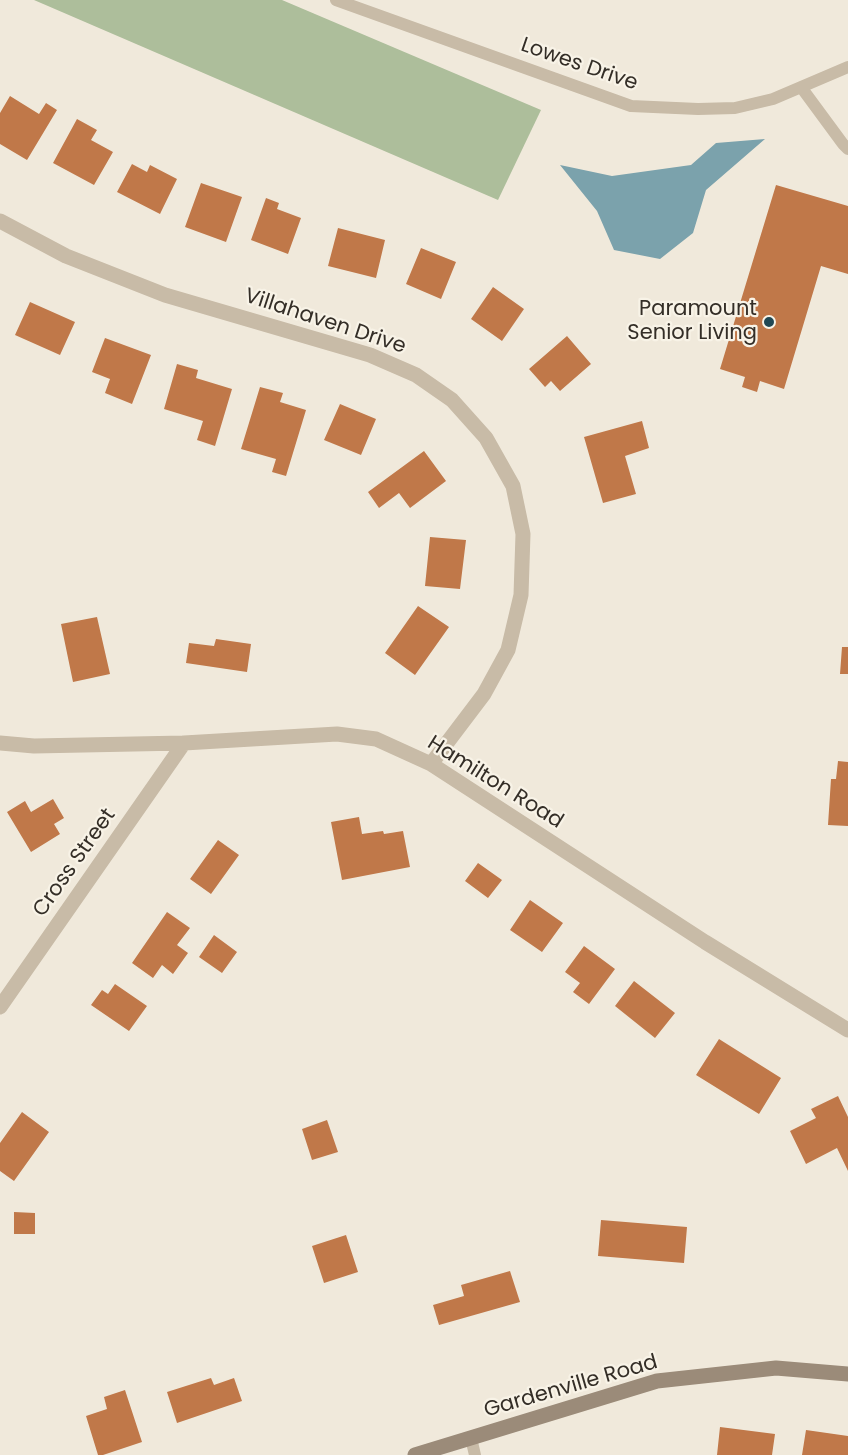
<!DOCTYPE html>
<style>
body{margin:0}
canvas{display:block;background:#f0e9db}
</style>
<canvas width="848" height="1455"></canvas>
<script>
const context = document.querySelector('canvas').getContext('2d');
context.lineJoin = 'round';
function fill(path, color) {
  context.fillStyle = color;
  context.fill(path, 'evenodd');
}
function strokePath(path, color, width, dash) {
  context.strokeStyle = color;
  context.lineWidth = width;
  context.lineCap = dash ? 'butt' : 'round';
  context.setLineDash(dash || []);
  context.stroke(path);
}
function write(font, color, halo, rows, align = 'center') {
  context.font = font + ' Poppins,sans-serif';
  context.lineWidth = 4.5;
  context.setLineDash([]);
  context.textBaseline = 'middle';
  context.strokeStyle = halo;
  context.fillStyle = color;
  for (const [text, x, y, turn = 0] of rows) {
    context.save();
    context.translate(x, y);
    context.rotate((+turn || 0) * Math.PI / 180);
    context.textAlign = isNaN(turn) ? turn : align;
    if (halo) context.strokeText(text, 0, 0);
    context.fillText(text, 0, 0);
    context.restore();
  }
}
fill(new Path2D(`
 M34 0H282L541 110 498 200Z`), '#adbe9b');
fill(new Path2D(`
 M765 139 706 190 693 233 660 259 614 250 597 211 560 165 612 176 691 165 716 143Z`), '#7ba2ac');
fill(new Path2D(`
 M10 96 39 114 46 103 57 110 27 160 0 144V113Z
 M77 119 97 130 91 140 113 152 94 185 53 163Z
 M132 164 147 172 150 165 177 179 160 214 117 192Z
 M201 183 242 197 226 242 185 227Z
 M776 185 848 206V274L821 266 784 389 760 381 757 392 742 387 745 377 720 369Z
 M266 198 279 203 277 209 301 218 288 254 251 240Z
 M338 228 385 240 376 278 328 266Z
 M421 248 456 262 441 299 406 284Z
 M493 287 524 309 502 341 471 319Z
 M30 302 75 322 60 355 15 335Z
 M567 336 591 364 560 391 551 381 545 387 529 369Z
 M105 338 151 355 132 404 105 393 110 379 92 372Z
 M177 364 198 370 196 378 232 389 215 446 197 440 203 421 164 409Z
 M260 387 283 393 280 402 306 410 286 476 272 472 276 459 241 449Z
 M340 404 376 419 361 455 324 440Z
 M642 421 649 448 625 456 636 494 603 503 584 437Z
 M424 451 446 481 410 508 399 493 379 508 368 492Z
 M430 537 466 540 460 589 425 586Z
 M418 606 449 627 415 675 385 653Z
 M97 617 110 674 73 682 61 624Z
 M216 639 251 644 247 672 186 663 189 643 214 646Z
 M842 647H848V674H840Z
 M838 761 848 762V826L828 825 831 779H836Z
 M53 799 64 818 54 824 60 834 31 852 7 812 25 801 31 812Z
 M359 817 362 834 383 831 384 834 403 831 410 867 342 880 331 822Z
 M218 840 239 855 211 894 190 879Z
 M478 863 502 880 488 898 465 881Z
 M530 900 563 923 542 952 510 930Z
 M167 912 190 928 177 945 188 953 173 974 162 965 153 978 132 963Z
 M214 935 237 952 222 973 199 957Z
 M584 946 615 969 589 1004 573 992 580 983 565 972Z
 M634 981 675 1013 655 1038 615 1006Z
 M115 984 147 1006 129 1031 91 1005 102 990 108 994Z
 M719 1039 781 1078 759 1114 696 1075Z
 M838 1096 848 1117V1171L837 1148 806 1164 790 1131 816 1118 811 1109Z
 M22 1112 49 1132 14 1181 0 1171V1143Z
 M327 1120 338 1152 312 1160 302 1129Z
 M14 1212 35 1213V1234H14Z
 M601 1220 687 1227 684 1263 598 1256Z
 M346 1235 358 1272 324 1283 312 1246Z
 M510 1271 520 1302 439 1325 433 1305 464 1296 461 1285Z
 M211 1378 214 1385 234 1378 242 1401 177 1423 167 1392Z
 M125 1390 142 1442 103 1455H98L86 1416 107 1409 104 1397Z
 M720 1427 775 1434 772 1455H717Z
 M806 1430 848 1436V1455H802Z`), '#c07849');
strokePath(new Path2D(`
 M336 0 631 106 698 109 735 108 773 99 848 67
 M801 87 843 144 848 149
 M471 1438 475 1455`), '#c8bba7', 12);
strokePath(new Path2D(`
 M0 221 66 256 165 295 370 355 416 375 452 400 486 438 513 486 523 534 521 595 508 650 484 694 431 764
 M0 743 34 746 184 743 337 734 376 739 431 764 705 942 848 1030
 M0 1007 184 743`), '#c8bba7', 15);
strokePath(new Path2D(`
 M415 1455 657 1381 776 1368 848 1374`), '#9b8b79', 15);
for (const [x, y, r, color] of [
 [769,322,6,"#1f4854"]
]) {
  const dot = new Path2D();
  dot.arc(x, y, r, 0, 2 * Math.PI);
  context.fillStyle = color;
  context.fill(dot);
  strokePath(dot, '#f8f3e7', 2);
}
write('21px', '#342e27', '#f8f3e7', [
 ["Lowes Drive",579,65,19],
 ["Villahaven Drive",325,322,18],
 ["Hamilton Road",495,783,32],
 ["Cross Street",75,863,-55],
 ["Gardenville Road",571,1387,-16]
]);
write('21px', '#342e27', '#f8f3e7', [
 ["Paramount",757,310],
 ["Senior Living",757,334]
], 'right');
</script>
